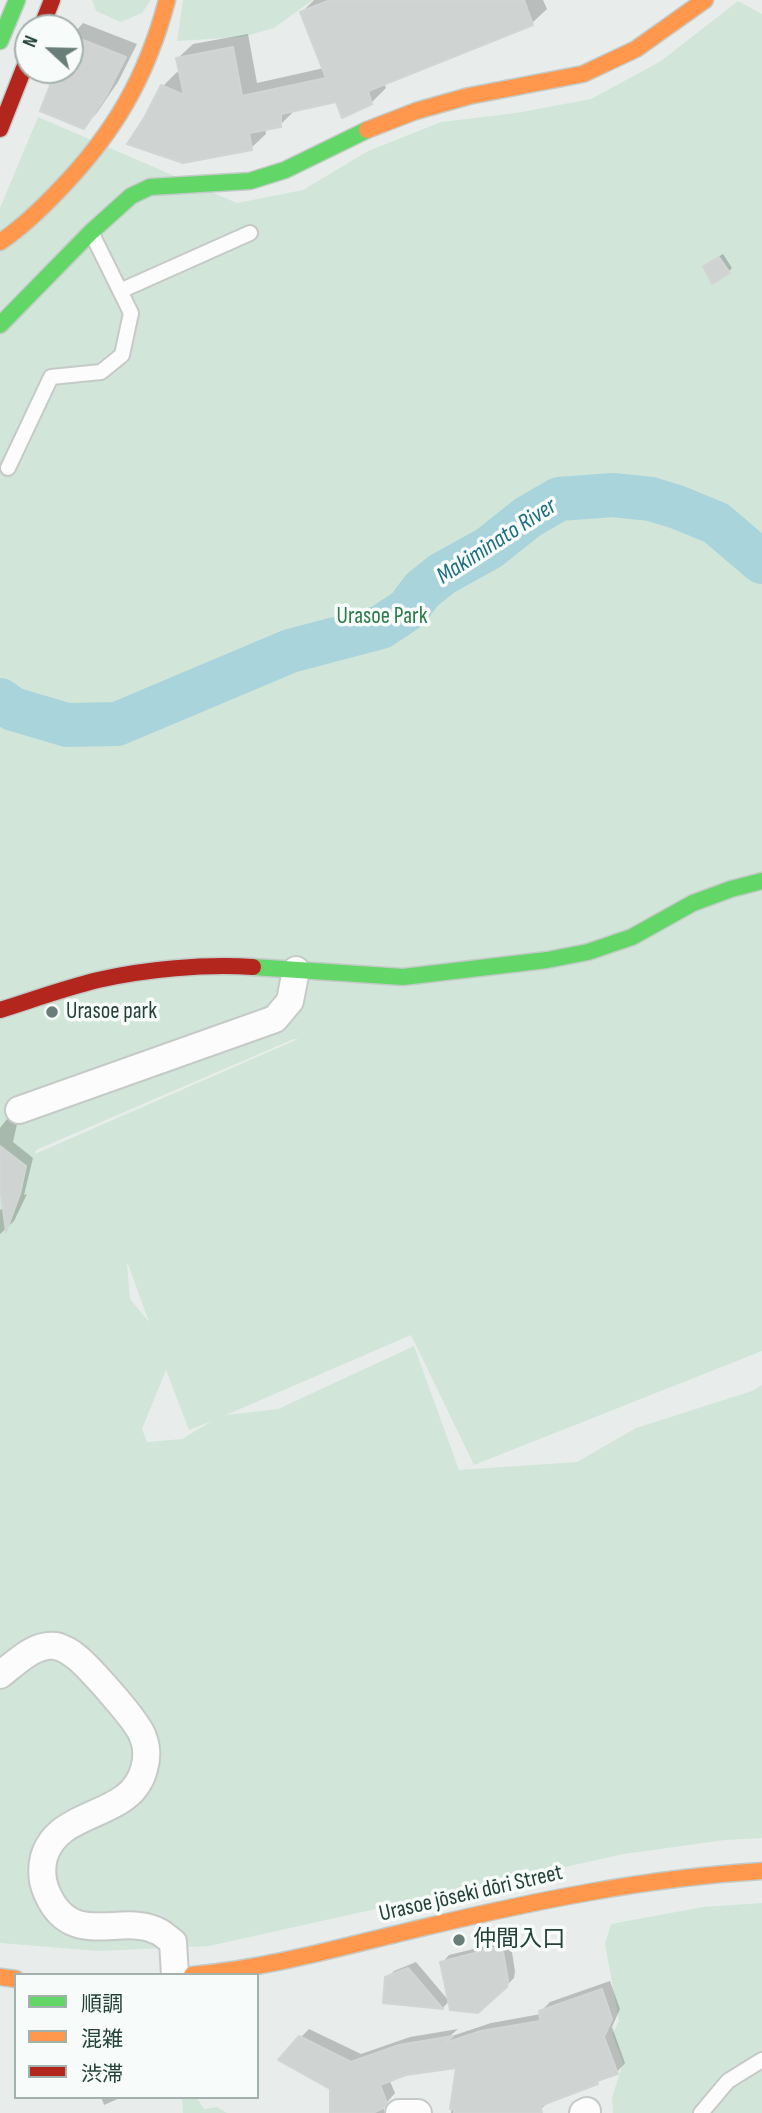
<!DOCTYPE html>
<meta charset="utf-8">
<style>
body{margin:0}
#map{position:relative;width:762px;height:2113px;overflow:hidden;background:#e8edeb;font-family:"Sofia Sans Condensed","Noto Sans JP",sans-serif}
canvas{display:block}
.legend{position:absolute;left:14px;top:1973px;width:245px;height:126px;box-sizing:border-box;background:#f7fbf9;border:2px solid #a3b1ad;margin:0;padding:9px 12px;list-style:none;font-size:21px;color:#24423a}
.legend li{display:flex;align-items:center;gap:14px;height:35px}
.legend b{width:35px;border:2px solid #a3b1ad}
.north{position:absolute;left:14px;top:14px;width:70px;height:70px;box-sizing:border-box;background:#f7fbf9;border:2px solid #a3b1ad;border-radius:50%;rotate:292deg;font-size:19px;font-weight:700;line-height:28px;text-align:center;color:#24423a}
.north::after{content:'';display:block;margin:auto;width:24px;height:32px;background:#697e78;clip-path:polygon(50% 0,100% 100%,50% 72%,0 100%)}
</style>
<div id="map">
<canvas width="762" height="2113"></canvas>
<ul class="legend">
<li><b style="height:9px;background:#63d668"></b>順調</li>
<li><b style="height:9px;background:#ff974d"></b>混雑</li>
<li><b style="height:9px;background:#b3261e"></b>渋滞</li>
</ul>
<div class="north">N</div>
</div>
<script>
const context = document.querySelector('canvas').getContext('2d');
context.lineJoin = 'round';
function fill(path, color) {
  context.fillStyle = color;
  context.fill(path, 'evenodd');
}
function strokePath(path, color, width, dash) {
  context.strokeStyle = color;
  context.lineWidth = width;
  context.lineCap = dash ? 'butt' : 'round';
  context.setLineDash(dash || []);
  context.stroke(path);
}
function write(font, color, halo, rows, align = 'center') {
  context.font = font + ' "Sofia Sans Condensed","Noto Sans JP",sans-serif';
  context.lineWidth = 7;
  context.setLineDash([]);
  context.textBaseline = 'middle';
  context.strokeStyle = halo;
  context.fillStyle = color;
  for (const [text, x, y, turn = 0] of rows) {
    context.save();
    context.translate(x, y);
    context.rotate((+turn || 0) * Math.PI / 180);
    context.textAlign = isNaN(turn) ? turn : align;
    if (halo) context.strokeText(text, 0, 0);
    context.fillText(text, 0, 0);
    context.restore();
  }
}
fill(new Path2D(`
 M92 0H151L142 13 121 22 96 11Z
 M183 0H313L274 28 242 37 177 41Z
 M738 1 762 14V1351L474 1465 411 1335 226 1415 278 1409 414 1346 459 1470 577 1462 636 1428 752 1391 762 1385V1838L725 1840 624 1854 209 1946 99 1951 0 1943V208L38 117 237 203 303 190 368 151 441 122 516 113 591 99 661 61ZM294 1039H298L35 1154 36 1150ZM127 1264H128L149 1322 130 1299ZM166 1370 189 1430 212 1421 182 1439 147 1442 142 1429Z
 M762 1903V2113H613L612 2098 623 2063 612 2034 619 2021 605 1944 611 1924 703 1907Z
 M182 2097H196L204 2109 217 2107 227 2113H183Z`), '#d1e6d8');
fill(new Path2D(`
 M314 0H543L547 9 532 23 384 83 386 88 371 103 337 100 295 110 280 125 265 128 266 134 251 148 163 86 177 72 181 74 178 58 193 44 248 34 257 83 324 68 302 12Z
 M83 23 137 44 118 82 96 114 83 127 58 70H70V38Z
 M723 254 732 268 729 271 708 263Z
 M14 1110 19 1115 13 1142 33 1158 24 1195 27 1194 14 1221 0 1234V1210L5 1207 0 1183V1128Z
 M510 1940 515 1971 514 1978 506 1986 442 1963 449 1955Z
 M416 1962 449 2001 443 2008 385 2002 387 1978 394 1971Z
 M610 1981 620 2009 612 2027 625 2063 617 2072 603 2077 597 2083 549 2102 536 2113H451L458 2066 406 2073 389 2079 395 2093 383 2107 385 2113H331L332 2088 300 2038 309 2029 361 2054 410 2037 458 2029 449 2037 491 2023 541 2014V2011L550 2002Z
 M101 2097H122L104 2105Z`), '#0003');
strokePath(new Path2D(`
 M0 700 13 709 67 725 117 724 290 651 381 627 408 609 422 590 442 574 489 548 528 517 559 499 613 495 651 499 677 507 716 523 762 562`), '#a9d4db', 44);
const building = new Path2D(`
 M330 0H524L533 25 368 91 372 104 342 118 336 102 281 114V127L249 133 252 150 183 163 127 144 144 118 161 85 184 95 176 58 233 47 242 96 326 78 300 12Z
 M70 35 126 57 106 96 84 129 40 111 56 70H70Z
 M719 257 730 273 712 284 703 266Z
 M0 1146 26 1166 20 1194 6 1232 0 1186Z
 M502 1946 508 1980 507 1987 478 2013 450 2010 440 1962Z
 M408 1968 443 2009 383 2003 385 1977Z
 M602 1989 612 2019 604 2037 618 2074 597 2081 598 2084 540 2106 542 2113H454V2109H450L456 2068 406 2075 380 2085 387 2103 385 2107 373 2113H330V2089L278 2060 299 2036 351 2062 399 2045 453 2036 445 2043 481 2031 540 2021 539 2011Z`);
fill(building, '#cfd4d2');
strokePath(building, '#d1d6d4', 2);
const lane = new Path2D(`
 M120 291 250 233
 M8 468 51 377 101 372 122 355 131 313 93 236
 M701 2113 728 2081 762 2060`);
const street = new Path2D(`
 M19 1110 275 1019 290 1001 296 970
 M0 1675C16 1663 34 1643 56 1646 65 1648 72 1653 79 1659 92 1671 138 1721 143 1737 147 1747 147 1759 144 1769 131 1820 59 1807 44 1857 41 1869 42 1882 47 1893 71 1949 119 1914 155 1930 162 1932 167 1938 173 1942L175 1975
 M399 2113H418
 M583 2113 587 2111`);
const fast = new Path2D(`
 M0 41 17 0
 M0 325 91 232 131 196 150 187 250 181 285 170 367 130
 M253 967 403 977 547 960 588 952 632 937 693 903 731 889 762 881`);
const slow = new Path2D(`
 M367 130 416 111 469 96 583 74 636 49 705 0
 M0 242C23 227 42 208 60 189 115 132 147 76 167 0
 M192 1975C270 1968 345 1946 421 1928 534 1901 646 1878 762 1871
 M0 1977 16 1979`);
const jam = new Path2D(`
 M41 28 52 0
 M0 129 28 58
 M0 1010C32 1000 65 988 98 980 146 969 204 964 253 967`);
strokePath(lane, '#c5cac8', 18);
strokePath(street, '#c5cac8', 30);
strokePath(fast, '#c3cbc8', 19);
strokePath(slow, '#c3cbc8', 19);
strokePath(jam, '#c3cbc8', 19);
strokePath(lane, '#fcfcfc', 14);
strokePath(street, '#fcfcfc', 26);
strokePath(fast, '#63d668', 16);
strokePath(slow, '#ff974d', 16);
strokePath(jam, '#b3261e', 16);
for (const [x, y, r, color] of [
 [52,1012,7,"#697e78"],
 [459,1940,7,"#697e78"]
]) {
  const dot = new Path2D();
  dot.arc(x, y, r, 0, 2 * Math.PI);
  context.fillStyle = color;
  context.fill(dot);
  strokePath(dot, '#f7fbf9', 2.5);
}
write('23px', '#2d7a4b', '#f7fbf9', [
 ["Urasoe Park",382,617]
]);
write('23px', '#24423a', '#f7fbf9', [
 ["Urasoe park",66,1012],
 ["仲間入口",473,1940]
], 'left');
write('23px', '#24423a', '#f7fbf9', [
 ["Urasoe jōseki dōri Street",471,1894,-13]
]);
write('italic 24px', '#1c6f80', '#f7fbf9', [
 ["Makiminato River",497,542,-33]
]);
</script>
